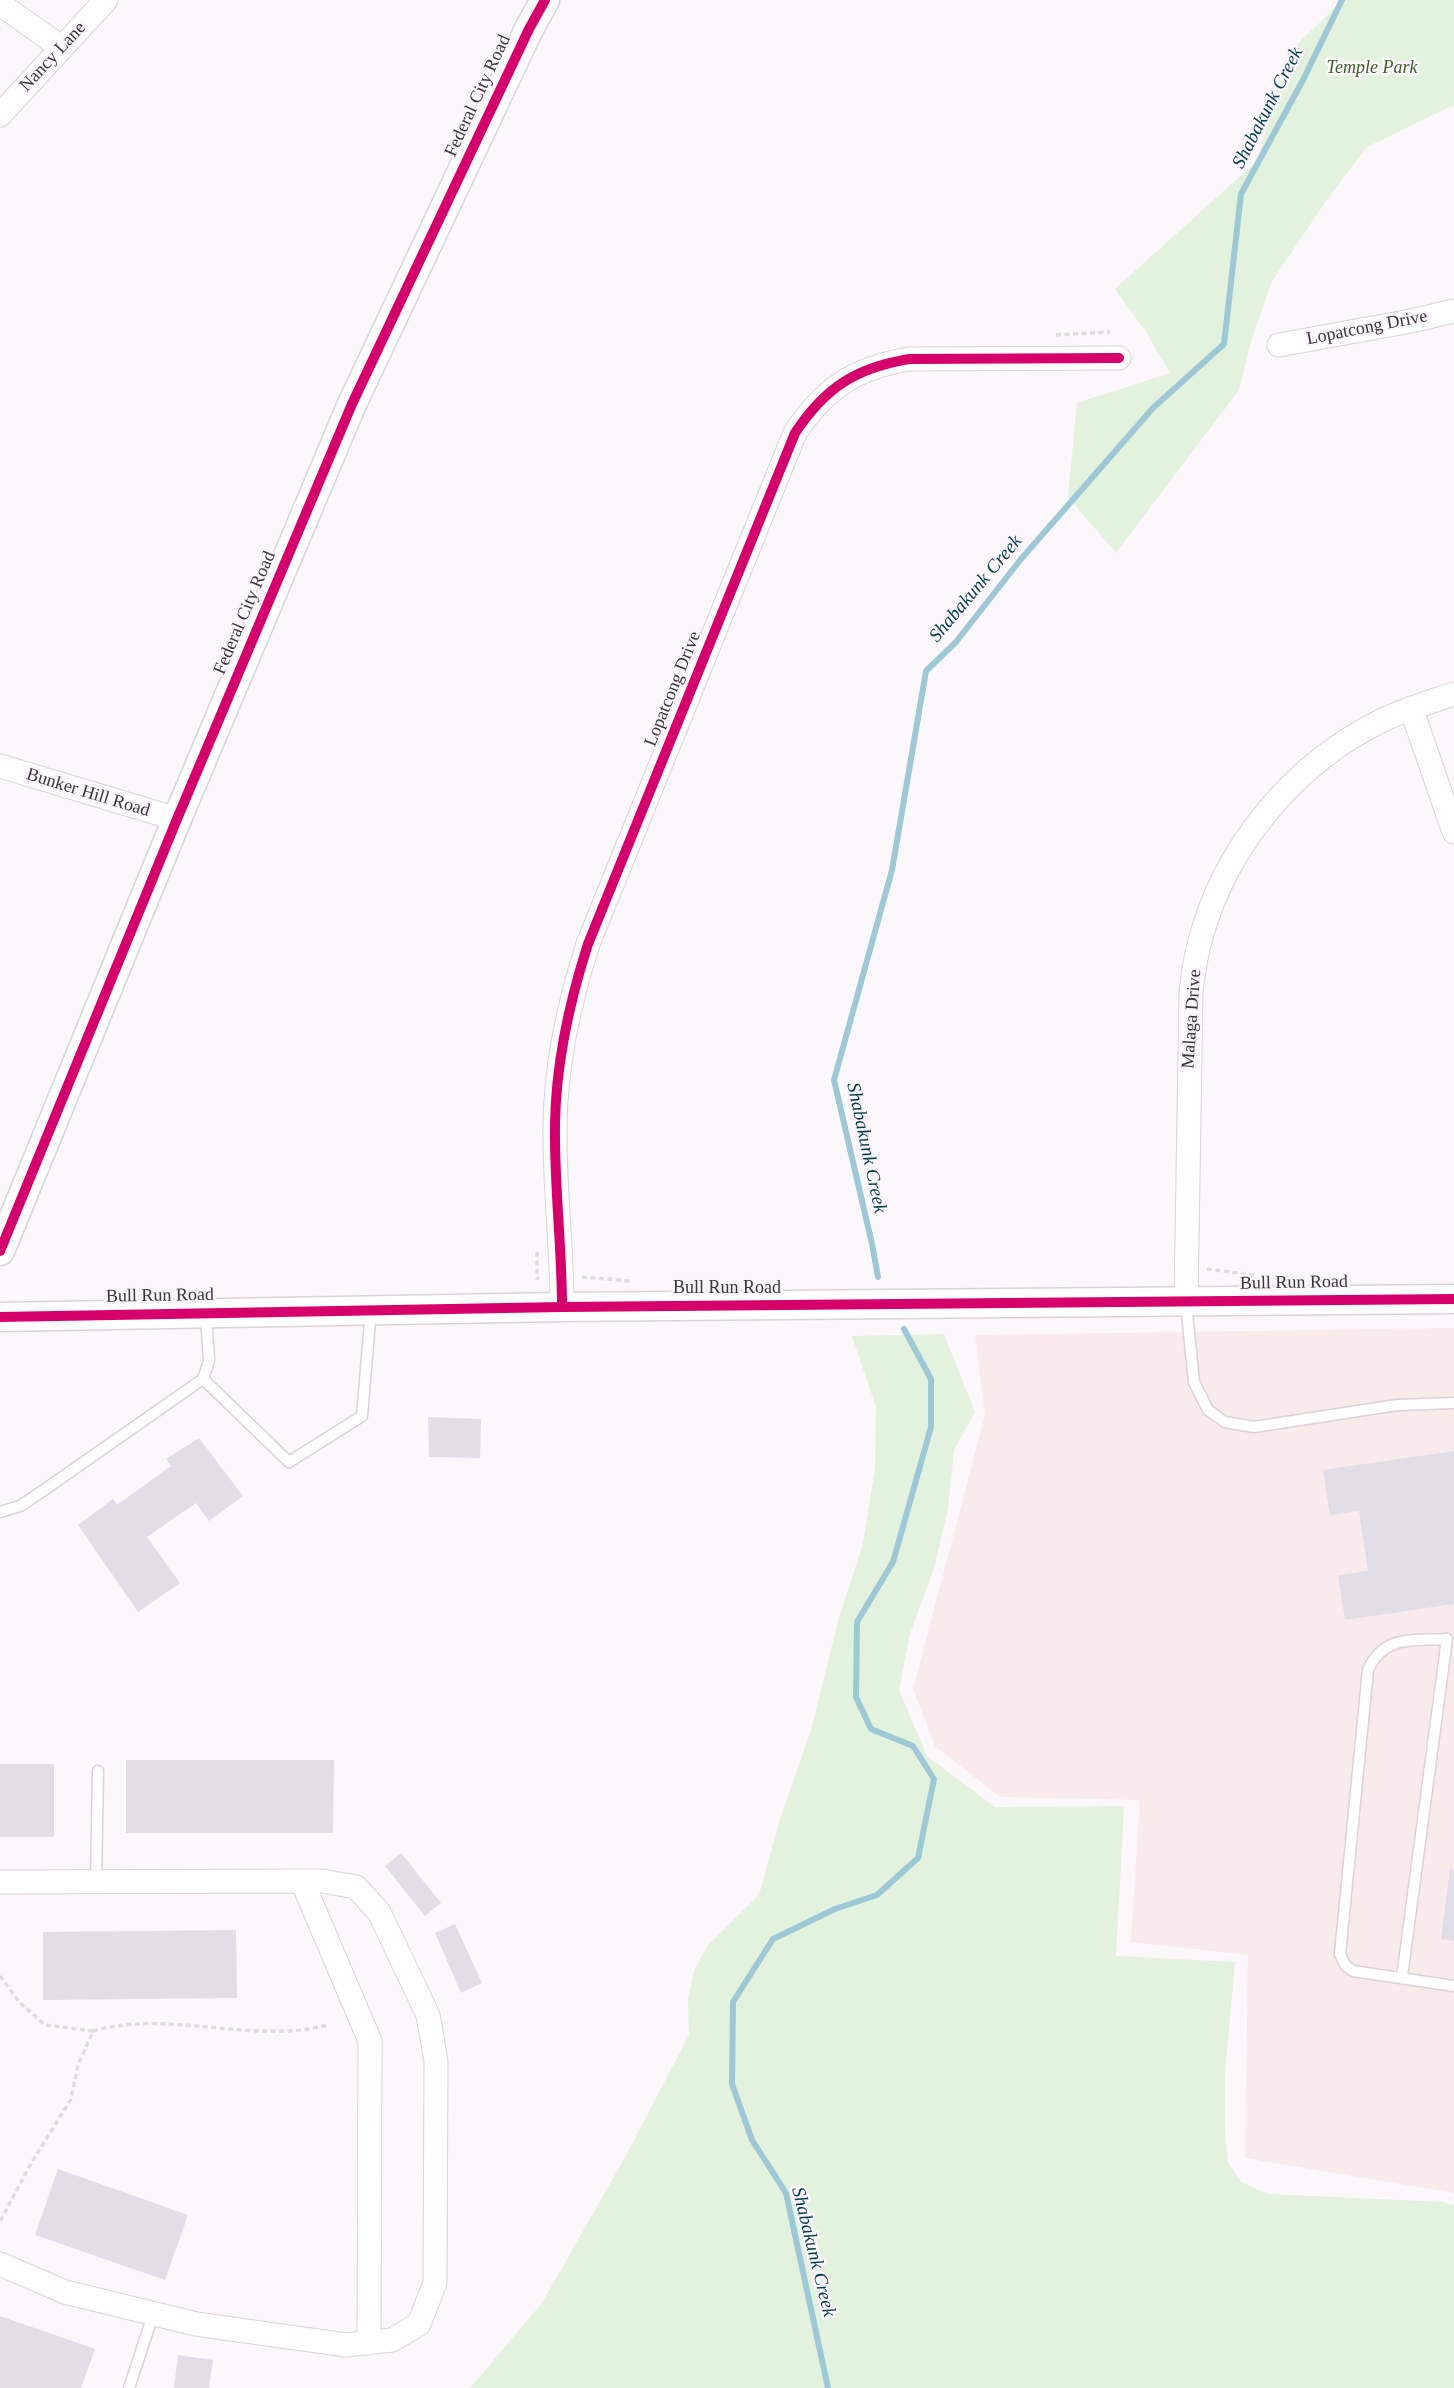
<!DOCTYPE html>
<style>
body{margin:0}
canvas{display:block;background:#fbf7fb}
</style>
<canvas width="1454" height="2388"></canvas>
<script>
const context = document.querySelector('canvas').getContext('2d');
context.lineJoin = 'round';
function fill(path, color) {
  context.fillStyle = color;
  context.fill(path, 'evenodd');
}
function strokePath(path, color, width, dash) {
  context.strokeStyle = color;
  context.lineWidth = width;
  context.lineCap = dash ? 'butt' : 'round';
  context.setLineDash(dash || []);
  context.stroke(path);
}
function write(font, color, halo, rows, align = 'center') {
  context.font = font + ' "Times New Roman",serif';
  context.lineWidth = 5;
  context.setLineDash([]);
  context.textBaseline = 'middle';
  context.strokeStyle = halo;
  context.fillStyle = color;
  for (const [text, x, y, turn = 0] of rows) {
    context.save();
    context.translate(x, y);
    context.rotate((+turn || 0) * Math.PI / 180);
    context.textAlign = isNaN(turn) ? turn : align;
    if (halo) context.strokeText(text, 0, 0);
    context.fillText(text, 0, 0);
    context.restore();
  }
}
fill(new Path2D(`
 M1454 1328V2193L1245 2158 1248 1955 1131 1942 1140 1800 1000 1797 935 1746 913 1689 985 1415 975 1335Z`), '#f9ebeb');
fill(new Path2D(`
 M1343 0H1454V105L1367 147 1326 201 1272 281 1251 341 1239 390 1116 553 1068 497 1077 403 1170 373 1146 332 1115 289 1257 161 1288 53Z
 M944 1334 975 1412 954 1450 948 1509 934 1568 910 1634 899 1690 927 1756 995 1807 1124 1806 1116 1956 1235 1962 1225 2074V2133L1228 2162 1241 2182 1268 2194 1443 2202 1454 2205V2388H470L542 2303 623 2161 689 2035 688 1999 694 1971 707 1946 759 1895 780 1819 812 1727 838 1621 863 1544 875 1468 876 1407 852 1336Z`), '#e3f2dc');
strokePath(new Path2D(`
 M878 1277 872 1244 834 1080 892 870 926 671 956 642 1021 559 1153 408 1224 344 1241 194 1303 80 1342 0
 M828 2388 786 2193 752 2140 732 2084 733 2002 773 1939 835 1909 877 1895 918 1858 934 1779 913 1746 871 1729 856 1697 857 1622 893 1562 931 1427V1379L904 1329`), '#9dc8d7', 6);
fill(new Path2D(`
 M428 1417 481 1419 480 1458 429 1457Z
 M199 1438 243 1496 209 1521 196 1503 147 1537 180 1583 138 1612 78 1525 113 1499 117 1505 171 1466 166 1459Z
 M1454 1451V1604L1345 1620 1338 1575 1368 1571 1359 1511 1330 1515 1323 1470Z
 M126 1760H334L333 1833H126Z
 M0 1764H54V1837H0Z
 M401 1853 441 1903 425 1916 385 1866Z
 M1450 1869 1454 1870V1941L1441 1939Z
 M455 1924 482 1983 461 1993 435 1933Z
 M236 1930 237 1998 43 2000V1932Z
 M58 2169 188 2215 165 2280 35 2235Z
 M0 2316 95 2349 81 2388H0Z
 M178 2355 213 2360 209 2388H174Z`), '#e1dee8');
const service = new Path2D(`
 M1186 1304 1194 1382 1208 1410 1225 1422 1254 1427 1397 1405 1454 1403
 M203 1379 289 1462 362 1416 371 1310
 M0 1512 20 1506 44 1490 203 1379 209 1361 206 1315
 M96 1880 98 1771
 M1402 1977 1447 1639C1414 1641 1384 1634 1368 1670L1340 1954 1345 1965 1353 1971 1454 1986
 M129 2388 153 2315`);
const minor = new Path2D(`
 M0 4 62 48
 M0 115 106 0
 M1279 345 1411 321 1454 311
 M1411 708 1454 832
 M0 766 177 819
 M1186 1301 1191 992C1193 976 1195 960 1199 945 1223 848 1294 763 1383 720 1406 709 1430 702 1454 694
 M562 1307C562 1246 554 1185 555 1124 556 1062 569 1003 588 944L795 433C825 388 855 368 909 359L1119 358
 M302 1881 370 2041 369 2343
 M0 1882 302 1881H322L356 1887 379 1912 428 2015 436 2061 435 2283 419 2324 392 2340 346 2345 196 2324 65 2292 0 2264`);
const tertiary = new Path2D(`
 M0 1251 177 819 352 404 529 29 545 0
 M0 1317 562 1307 1454 1299`);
strokePath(service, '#dad3d9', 13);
strokePath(minor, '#dad3d9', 25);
strokePath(tertiary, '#dad3d9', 31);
strokePath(new Path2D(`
 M1056 335 1110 332
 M537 1252V1278H539
 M1207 1269 1254 1275
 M582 1277 630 1281
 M0 1976 20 2003 45 2025 93 2031 78 2065 71 2099 30 2165 0 2222
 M93 2031C170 2009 251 2045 328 2025`), '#deddde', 3.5, [5, 3.5]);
strokePath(service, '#fefefe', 10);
strokePath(minor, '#fefefe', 23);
strokePath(tertiary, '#fefefe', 28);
strokePath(new Path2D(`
 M0 1251 177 819 352 404 529 29 545 0
 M562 1307C562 1246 554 1185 555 1124 556 1062 569 1003 588 944L795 433C825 388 855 368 909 359L1119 358
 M0 1317 562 1307 1454 1299`), '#d6006c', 10);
write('18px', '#3b343b', '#fdf5fd', [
 ["Nancy Lane",53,57,-47],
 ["Federal City Road",478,96,-65],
 ["Lopatcong Drive",1367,328,-11],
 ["Federal City Road",245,613,-67],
 ["Lopatcong Drive",673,689,-68],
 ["Bunker Hill Road",88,793,17],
 ["Malaga Drive",1192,1019,-86],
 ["Bull Run Road",1294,1283,-1],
 ["Bull Run Road",727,1288],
 ["Bull Run Road",160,1296,-1]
]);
write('italic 18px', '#3c6325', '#fdf5fd', [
 ["Temple Park",1372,68]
]);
write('italic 19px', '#003d4b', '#fdf5fd', [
 ["Shabakunk Creek",1268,108,-63],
 ["Shabakunk Creek",976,589,-50],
 ["Shabakunk Creek",866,1148,78],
 ["Shabakunk Creek",813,2252,76]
]);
</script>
